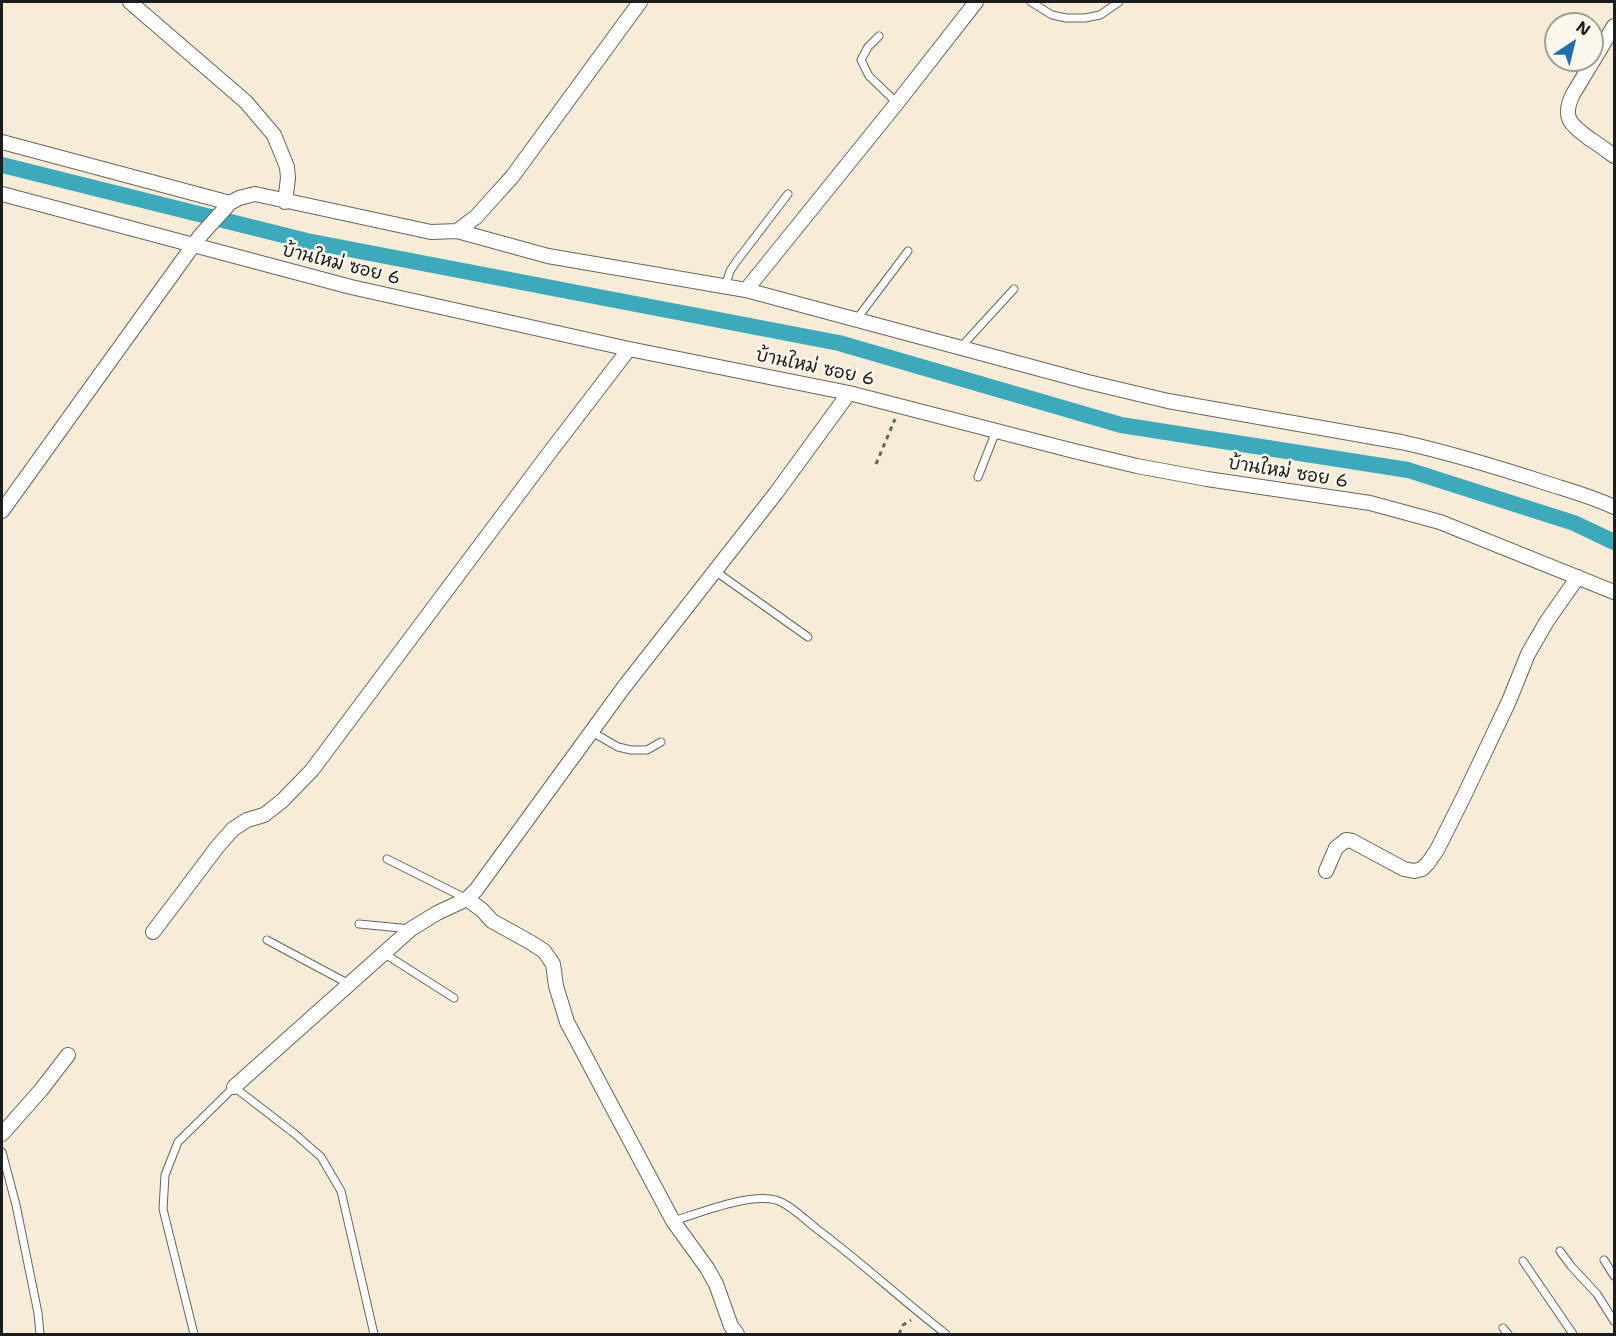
<!DOCTYPE html>
<meta charset="utf-8">
<style>
body{margin:0}
#map{position:relative;width:1616px;height:1336px;overflow:hidden;background:#f7ecd7;font-family:"Shantell Sans",sans-serif}
canvas{display:block}
.frame{position:absolute;inset:0;border:3px solid #1c1c1c;pointer-events:none}
.north{position:absolute;left:1544px;top:12px;width:60px;height:60px;box-sizing:border-box;background:#fbf7ec;border:2px solid #a29f99;border-radius:50%;rotate:35deg;font-size:16px;font-weight:700;line-height:24px;text-align:center;color:#1c1c1c}
.north::after{content:'';display:block;margin:auto;width:21px;height:27px;background:#1f6fb2;clip-path:polygon(50% 0,100% 100%,50% 72%,0 100%)}
</style>
<div id="map">
<canvas width="1616" height="1336"></canvas>
<div class="frame"></div>
<div class="north">N</div>
</div>
<script>
const context = document.querySelector('canvas').getContext('2d');
context.lineJoin = 'round';
function strokePath(path, color, width, dash) {
  context.strokeStyle = color;
  context.lineWidth = width;
  context.lineCap = dash ? 'butt' : 'round';
  context.setLineDash(dash || []);
  context.stroke(path);
}
function write(font, color, halo, rows, align = 'center') {
  context.font = font + ' "Shantell Sans","Playpen Sans Thai",sans-serif';
  context.lineWidth = 5;
  context.setLineDash([]);
  context.textBaseline = 'middle';
  context.strokeStyle = halo;
  context.fillStyle = color;
  for (const [text, x, y, turn = 0] of rows) {
    context.save();
    context.translate(x, y);
    context.rotate((+turn || 0) * Math.PI / 180);
    context.textAlign = isNaN(turn) ? turn : align;
    if (halo) context.strokeText(text, 0, 0);
    context.fillText(text, 0, 0);
    context.restore();
  }
}
strokePath(new Path2D(`
 M2 165 307 241 839 343 1121 425 1408 470 1574 523 1614 542`), '#3daabc', 16);
const lane = new Path2D(`
 M1031 2 1052 15 1066 18H1085L1100 15 1119 2
 M879 36 868 47 861 60 869 76 897 103
 M725 287 730 271 736 262 788 194
 M856 320 908 251
 M960 348 1014 289
 M978 477 996 431
 M715 571 808 637
 M592 732 618 747 631 750H647L661 742
 M387 859 465 898
 M359 924 411 929
 M267 940 349 984
 M385 954 454 998
 M2 1152 16 1205 38 1313 40 1334
 M673 1221C700 1213 748 1193 776 1200 791 1205 805 1220 817 1229 861 1262 902 1300 946 1334
 M1560 1251 1571 1266 1597 1294 1614 1321
 M1604 1260 1614 1276
 M1523 1261 1573 1334
 M1503 1328 1508 1334
 M194 1334 163 1209 165 1175 178 1142 234 1087 295 1134 321 1157 341 1191 374 1334`);
const street = new Path2D(`
 M130 2 246 102 274 135 287 167 288 178 285 202
 M1614 26 1573 94C1561 118 1571 125 1590 139 1598 144 1606 150 1614 156
 M2 142 230 203
 M2 194 351 287 629 349 849 393 1074 451 1137 466 1207 479 1370 503 1440 522 1614 592
 M457 231 548 256 746 290 1088 382 1168 401 1401 442C1451 453 1500 468 1549 484 1571 491 1593 497 1614 507
 M746 290 897 103 976 2
 M2 511 200 236 230 203 239 198 255 194 431 232 457 231 476 217 492 199 512 177 640 2
 M1326 871 1336 848 1346 840 1352 841 1404 869 1414 871 1422 869 1428 863 1437 850 1464 796 1509 701 1528 654 1547 621 1578 577
 M467 899 482 910 492 921 530 942 544 951 553 964 556 986 567 1022 673 1221 707 1268 716 1284 731 1326 737 1334
 M153 932 218 846 233 829 247 820 264 815 282 801 312 770 550 452 629 349
 M234 1087 411 929 437 913 467 899 476 890 624 687 776 493 849 393
 M2 1134 41 1090 68 1055`);
strokePath(lane, '#69655d', 9);
strokePath(street, '#69655d', 16);
strokePath(new Path2D(`
 M876 464 895 419
 M899 1334 903 1325 911 1320`), '#69655d', 3, [4.5, 4.5]);
strokePath(lane, '#fff', 7);
strokePath(street, '#fff', 14);
write('18px', '#1c1c1c', '#fbf7ec', [
 ["บ้านใหม่ ซอย 6",341,265,14],
 ["บ้านใหม่ ซอย 6",815,368,12],
 ["บ้านใหม่ ซอย 6",1288,473,9]
]);
</script>
